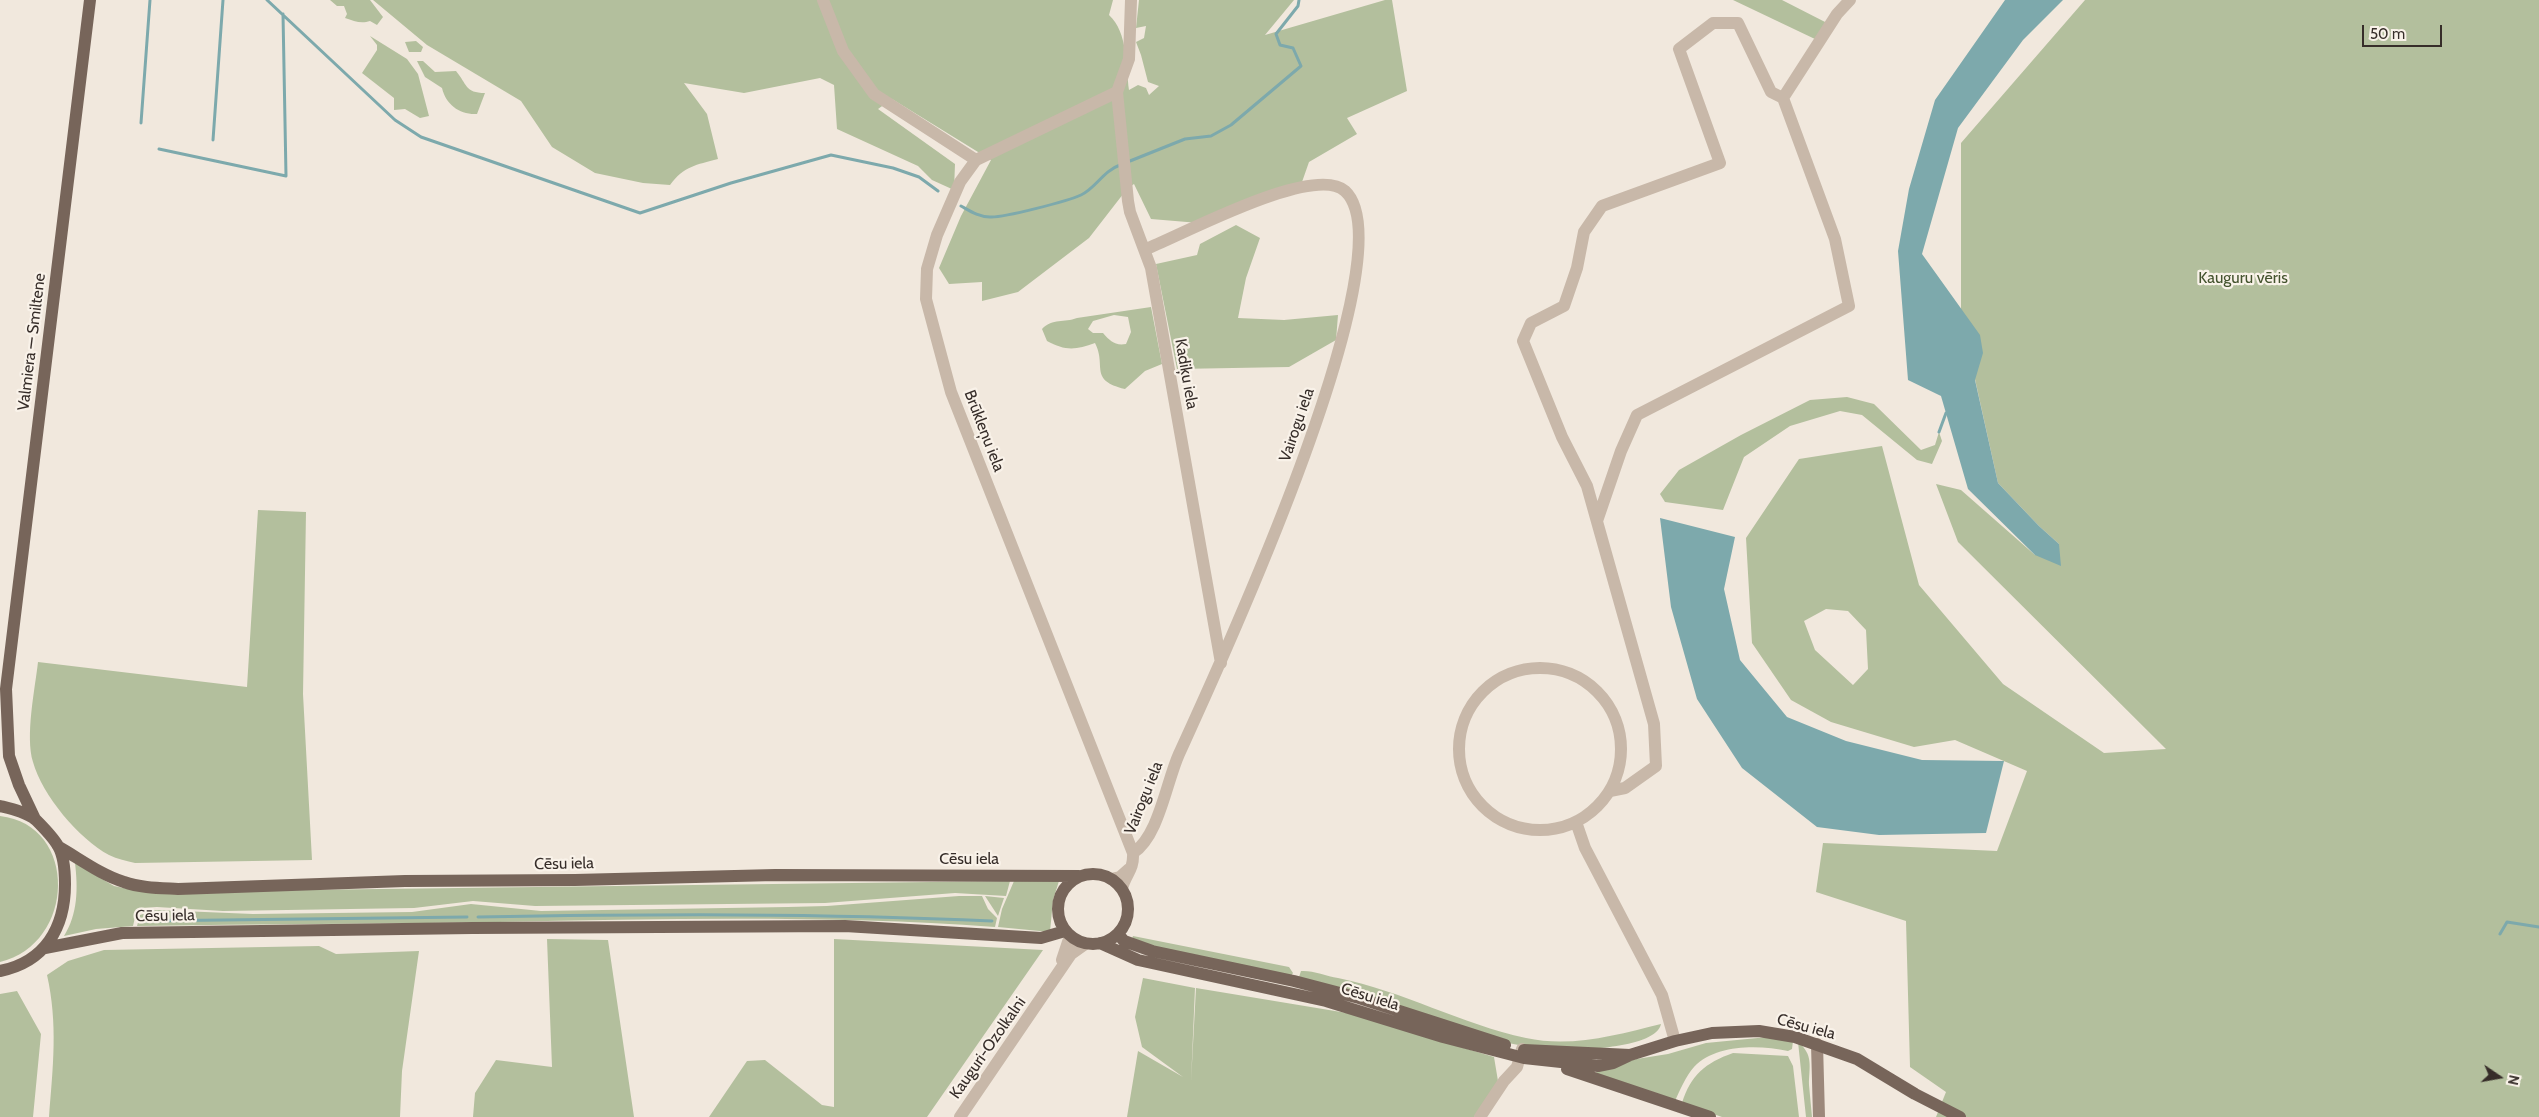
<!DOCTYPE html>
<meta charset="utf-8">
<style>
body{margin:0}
#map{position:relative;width:2539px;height:1117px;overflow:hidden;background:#f1e8dd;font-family:Cabin,sans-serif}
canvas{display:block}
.north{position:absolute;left:2474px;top:1052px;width:50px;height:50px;-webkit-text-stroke:4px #f9f2e9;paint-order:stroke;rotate:102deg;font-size:14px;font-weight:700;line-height:20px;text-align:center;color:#362d29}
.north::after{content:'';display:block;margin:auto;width:18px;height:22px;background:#362d29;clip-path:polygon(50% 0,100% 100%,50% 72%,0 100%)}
.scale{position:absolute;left:2362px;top:25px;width:80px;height:22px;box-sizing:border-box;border:2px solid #362d29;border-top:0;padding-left:6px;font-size:15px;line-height:18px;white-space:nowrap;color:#362d29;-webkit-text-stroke:4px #f9f2e9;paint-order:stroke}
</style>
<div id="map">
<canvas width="2539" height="1117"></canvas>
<div class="north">N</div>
<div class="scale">50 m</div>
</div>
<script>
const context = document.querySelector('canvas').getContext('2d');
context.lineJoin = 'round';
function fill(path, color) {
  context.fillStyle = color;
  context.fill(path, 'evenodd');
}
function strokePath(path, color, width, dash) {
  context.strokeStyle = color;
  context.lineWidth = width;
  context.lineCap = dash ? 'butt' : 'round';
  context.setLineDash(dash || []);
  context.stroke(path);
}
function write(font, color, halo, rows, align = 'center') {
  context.font = font + ' Cabin,sans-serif';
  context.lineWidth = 4.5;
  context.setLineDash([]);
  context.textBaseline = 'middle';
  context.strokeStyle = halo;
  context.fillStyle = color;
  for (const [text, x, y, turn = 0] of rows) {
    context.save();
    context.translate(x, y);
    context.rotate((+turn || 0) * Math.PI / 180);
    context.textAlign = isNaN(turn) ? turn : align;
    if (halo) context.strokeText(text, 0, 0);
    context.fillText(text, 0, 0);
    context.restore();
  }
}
fill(new Path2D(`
 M330 0H370L383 17 377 25 370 21C361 24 354 21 345 18L347 14 344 6H337Z
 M373 0H1113L1109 15C1128 32 1126 67 1129 90L1138 85 1146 88 1149 95 1159 86 1148 82 1141 55 1136 42 1144 38 1146 26 1136 28 1139 0H1294L1265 35 1385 0H1392L1407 91 1347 118 1357 134 1309 162 1302 182 1199 223 1151 219 1134 184 1127 189 1089 238 1018 292 982 301V282L949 284 939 268 961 216 991 160 892 99 878 109 955 164 954 190 932 180 918 166 837 129 834 85 820 78 744 93 684 83 707 114 718 159C696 165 684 166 670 185L643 183 595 173 552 147 521 101 427 45Z
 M1733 0H1782L1827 23 1817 40Z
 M2085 0H2539V1117H1936L1946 1092 1910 1067 1906 921 1816 892 1823 843 1997 851 2027 771 1955 740 1914 747 1831 722 1791 700 1752 643 1746 538 1799 459 1882 446 1919 585 2003 684 2104 753 2166 749 1958 542 1936 484 1961 490 2035 555 2059 544 2039 526 1998 483 1961 316V143ZM1826 609 1848 611 1866 630 1868 669 1853 685 1815 650 1804 621Z
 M370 36 407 59 418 74 429 116 420 118 405 109 394 110V98L362 73 377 50V45Z
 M416 41 423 47 421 52H409L405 42Z
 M417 61H423L435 72 456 71C467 84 465 93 485 93L477 114C460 115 446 105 442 88L425 77Z
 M1236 225 1260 238 1246 278 1238 318 1284 320 1338 315 1336 340 1289 367 1177 369 1156 264 1197 255 1200 244Z
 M1151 307 1162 364 1145 371 1125 389C1088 380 1107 366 1095 343 1076 350 1065 351 1047 341L1042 329C1053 318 1064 323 1077 318ZM1114 315 1128 317 1131 332 1126 344C1115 346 1110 341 1103 333H1093L1088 329 1093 321Z
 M1847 397 1874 404 1921 450 1935 445 1939 432 1942 441 1932 464 1917 460 1862 415 1840 411 1790 426 1744 457 1723 510 1665 502 1660 494 1679 470 1741 435 1810 400Z
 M258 510 306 512 303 694 312 860 135 863C127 861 117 859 109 855 79 839 42 795 33 762 25 736 35 689 38 662L247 687Z
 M0 816C79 825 76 944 0 962Z
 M75 863 114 886 143 892 1010 881 1006 896 955 893 825 903 535 906 473 901 414 908 223 911 157 907 140 908 136 913 133 926 96 929 64 936C78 914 78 888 75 863Z
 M1014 881H1059L1053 900 1050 932 998 927 1002 909Z
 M959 896H982L988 909 997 918 995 927C830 915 664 919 499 922 379 924 258 924 137 926L140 915 156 910 253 914 412 912 471 904 541 911 788 907 827 906Z
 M985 896 1004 898 998 916Z
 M1133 936 1289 967 1293 973 1291 976 1152 947 1132 939Z
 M547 939 608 940 634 1117H473L475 1093 496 1060 552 1067Z
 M834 939 1043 950 927 1117H709L747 1061 765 1060 822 1105 834 1107Z
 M319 946 336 954 419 951 402 1071 400 1117H49C53 1067 58 1024 47 975L68 961 104 950Z
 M1301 971C1312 970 1326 976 1338 978 1403 991 1461 1024 1526 1038 1571 1048 1617 1035 1661 1024 1656 1048 1581 1050 1561 1050 1541 1049 1522 1046 1503 1042L1299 977Z
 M1143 978 1195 988 1191 1082 1196 988 1347 1013 1494 1057 1498 1081 1474 1117H1127L1138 1051 1183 1077 1142 1047 1135 1017Z
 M17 991 41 1034 33 1117H0V994Z
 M1768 1037 1793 1041 1792 1049 1788 1051C1759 1045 1716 1044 1694 1067 1686 1076 1680 1090 1675 1101L1597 1074 1596 1072 1624 1061 1668 1054 1706 1043Z
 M1798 1042C1814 1055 1809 1067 1809 1085 1810 1096 1811 1106 1812 1117H1806Z
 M1733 1053 1788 1056 1793 1066 1799 1117H1722L1682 1103C1691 1075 1705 1063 1733 1053Z`), '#b3bf9d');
fill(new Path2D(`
 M2005 0H2063L2023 40 1958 128 1922 254 1980 335 1983 353 1975 380 1998 483 2039 526 2059 544 2061 566 2035 555 1968 489 1941 396 1908 380 1898 251 1909 189 1935 100Z
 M1660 518 1735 537 1724 589 1740 660 1787 717 1846 741 1922 760 2004 761 1986 833 1879 835 1817 827 1742 768 1697 699 1671 607Z`), '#7da9ac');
strokePath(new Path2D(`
 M267 0 395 120 421 137 640 213 731 183 831 155 893 168 919 177 938 191
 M141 123 150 0
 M213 140 223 0
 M159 149 286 176 283 14
 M1130 161 1185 139 1211 136 1231 125 1301 66 1293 48 1280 45 1276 34 1298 6 1299 0
 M961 206C970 211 979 217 990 217 1003 218 1068 201 1081 195 1096 188 1103 171 1120 165
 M1939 432 1946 413
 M478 917C650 914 821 913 992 921
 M141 921 467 917
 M2500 934 2507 922 2539 927`), '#7da9ac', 3);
strokePath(new Path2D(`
 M823 0 843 51 874 94 976 160
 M1131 0 1129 59 1117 92 1128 201 1130 212 1151 268 1221 663
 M1117 92 976 160 960 182 937 235 927 269 926 299 951 392 1133 853C1134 871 1125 874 1122 889
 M1597 521 1621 451 1637 415 1849 306 1835 239 1783 98 1837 14 1850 0
 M1459 749a81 81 0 1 1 162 0a81 81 0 1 1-162 0Z
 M1610 791 1625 788 1656 766 1654 724 1587 486 1562 437 1523 341 1531 323 1564 306 1577 268 1584 232 1602 206 1720 163 1679 49 1713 23H1738L1771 92 1783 98
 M1576 822 1585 848 1662 995 1675 1041
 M1133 853C1159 836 1166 783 1179 754 1215 675 1412 252 1345 191 1314 163 1182 235 1146 249
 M1111 879 1120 877 1129 869
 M1062 960 1070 936
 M960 1117 1071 954 1085 944
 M1480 1117 1504 1081 1517 1067 1522 1049`), '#c8b8a9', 12);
strokePath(new Path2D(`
 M1817 1044 1819 1117`), '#9c887b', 12);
strokePath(new Path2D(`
 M0 806C12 809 26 812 36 820 43 827 53 837 58 846 64 856 65 873 65 884 65 928 45 962 0 971
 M35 819 19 785 9 756 6 689 90 0
 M59 847C80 859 101 875 124 882 141 888 160 888 178 889L405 881 575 880 775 875 1079 876
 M1058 909a35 35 0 1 1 70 0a35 35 0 1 1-70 0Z
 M1118 934 1124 941 1152 951 1294 981 1359 998 1505 1045
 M1100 943 1138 960 1326 1001 1443 1037 1524 1058 1598 1066 1613 1063 1630 1055 1675 1041 1712 1033 1759 1031 1795 1037 1857 1059 1915 1094 1960 1117
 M45 948 122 933 472 928 845 926 1041 938 1065 931
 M1524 1050 1630 1055
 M1567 1069 1710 1117`), '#77655a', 12);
write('16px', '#44532e', '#f9f2e9', [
 ["Kauguru vēris",2243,278]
]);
write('16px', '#362d29', '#f9f2e9', [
 ["Valmiera — Smiltene",32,342,-83],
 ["Kadiķu iela",1186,374,80],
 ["Vairogu iela",1297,425,-71],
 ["Brūkleņu iela",984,431,69],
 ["Vairogu iela",1144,798,-68],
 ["Cēsu iela",969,859],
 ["Cēsu iela",564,864,-1],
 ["Cēsu iela",165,916,-1],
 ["Cēsu iela",1370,997,17],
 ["Cēsu iela",1806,1027,15],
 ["Kauguri-Ozolkalni",988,1048,-55]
]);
</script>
